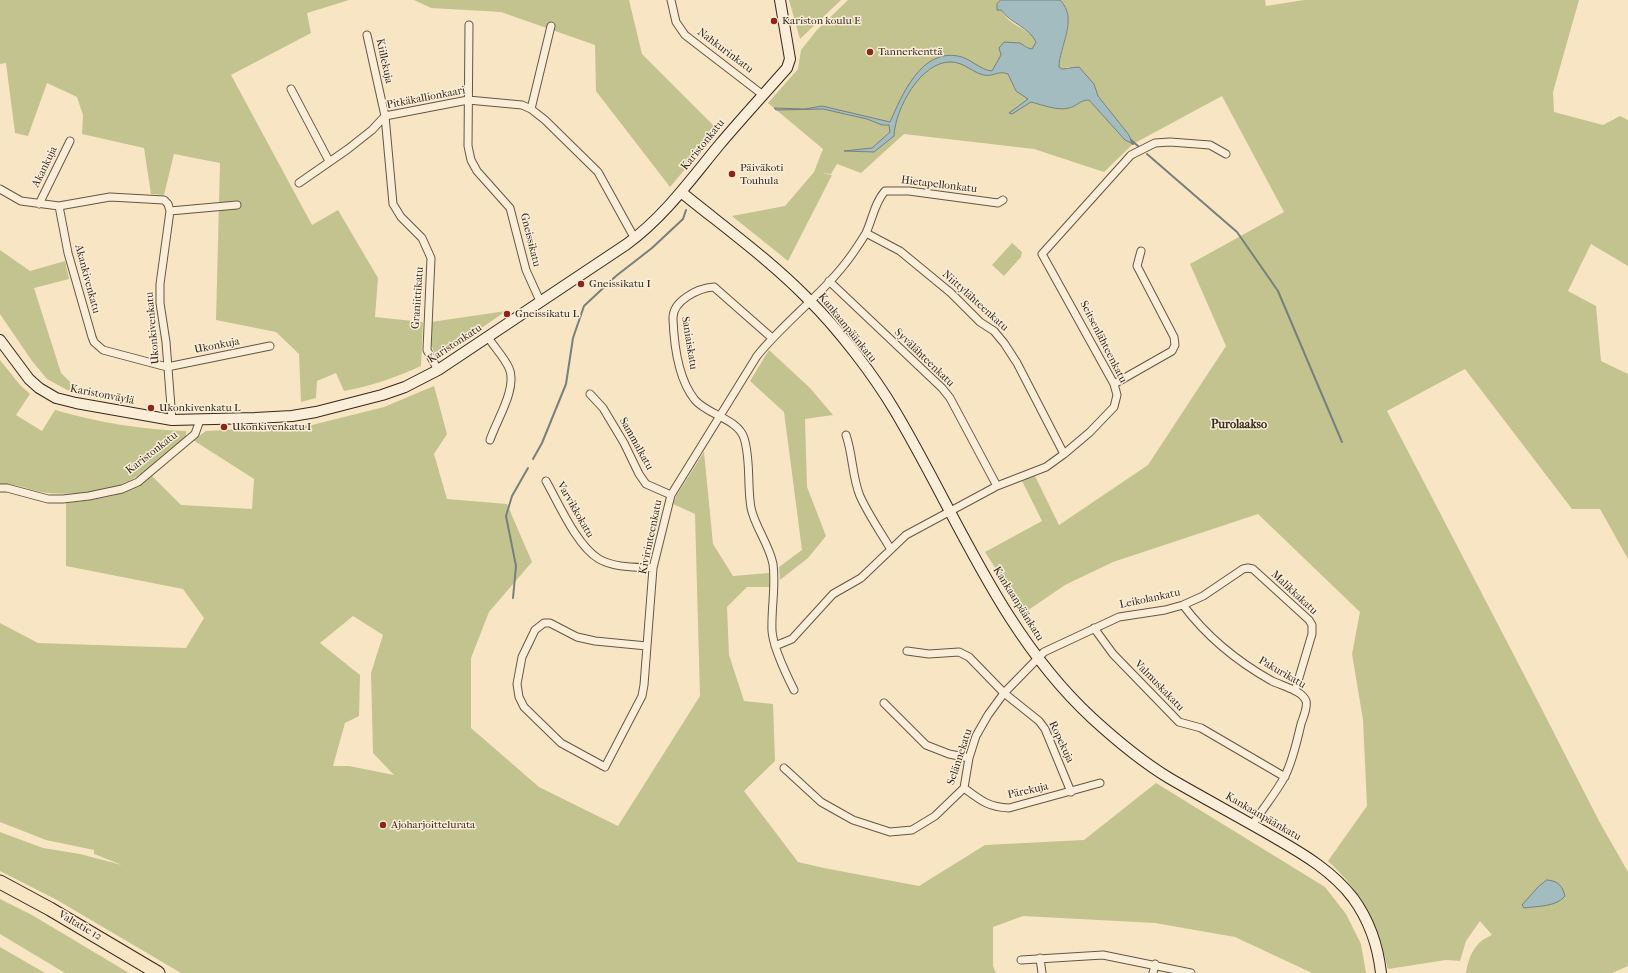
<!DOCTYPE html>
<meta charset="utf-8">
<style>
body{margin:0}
canvas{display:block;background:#f8e5c4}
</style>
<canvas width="1628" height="973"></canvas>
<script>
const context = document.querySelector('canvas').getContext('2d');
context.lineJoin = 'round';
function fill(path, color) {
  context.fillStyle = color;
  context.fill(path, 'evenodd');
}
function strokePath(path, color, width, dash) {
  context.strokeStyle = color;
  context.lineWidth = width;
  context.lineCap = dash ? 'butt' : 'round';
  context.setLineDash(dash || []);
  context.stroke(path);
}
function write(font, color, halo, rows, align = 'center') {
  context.font = font + ' "IM FELL French Canon",serif';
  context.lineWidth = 3;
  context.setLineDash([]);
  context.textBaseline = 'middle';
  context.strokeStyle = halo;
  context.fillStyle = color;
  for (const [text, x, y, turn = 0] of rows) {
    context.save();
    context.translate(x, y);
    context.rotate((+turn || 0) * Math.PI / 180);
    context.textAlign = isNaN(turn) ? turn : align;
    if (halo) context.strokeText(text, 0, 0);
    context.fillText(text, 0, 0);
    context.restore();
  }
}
fill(new Path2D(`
 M0 0H349L307 13 311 33 231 75 312 225 338 210 378 278 375 317 423 322 421 366C395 378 371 386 344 391L336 373 317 381 316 398 301 402 299 354 276 332 216 320 220 163 174 154 164 195 151 194 144 148 82 134 83 115 77 97 47 83 28 136 15 133 6 63 0 64Z
 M414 0H629L642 54 718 130 670 187 596 91 595 45 501 12 431 8Z
 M789 0H841L800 39Z
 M848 0H1001L997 4C1001 10 1004 16 1009 20 1018 28 1030 30 1036 42L1032 49 1028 48 1025 45 1001 55 1004 72 1008 74 1016 91 1070 108 1078 102 1089 100 1125 140 1133 143 1129 135 1098 96 1094 84 1069 67 1062 69 1059 67C1060 47 1079 19 1060 0H1265L1266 6 1304 0H1579L1553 92 1554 112 1603 125 1620 116 1628 120V266L1591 244 1568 291 1596 306 1601 361 1628 374V559L1600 509H1572L1465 369 1387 411 1531 688 1599 821 1628 872V966L1612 973H1466C1469 955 1475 942 1492 935L1480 921 1466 941 1460 961 1446 960 1388 969C1376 921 1365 896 1328 861L1367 806 1363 720 1352 654 1360 612 1258 514 1113 562 1065 585 1024 613 985 552 1042 521 1022 481 1035 476 1059 525 1148 465 1226 346 1190 264 1284 212 1222 96 1133 144 1104 172 1034 149 904 134 861 173 837 164 831 174 821 173 832 175 788 261 732 216 785 206 814 172 823 149 768 103 798 69 801 50 817 30Z
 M1012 243 1022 252 1021 257 1004 276 992 265Z
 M0 250 30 271 65 261 69 279 34 288 61 373 81 393 69 391 47 379 32 361 0 314Z
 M506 311 437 359 430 342 431 322Z
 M769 350 810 388 833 415 805 419 807 487 826 536 808 558 780 580 779 567 802 550 784 412 750 381Z
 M0 360 20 385 30 394 16 415 42 431 55 410C97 422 143 430 186 431V437C170 450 154 466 136 477 112 493 76 495 48 493 30 491 19 483 0 484Z
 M434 386 447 434 434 454 447 499 507 504 532 562 489 612 471 658V728L539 787 618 826 700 696 695 514 673 504 676 496 704 452 713 544 733 576 769 573 770 587H747L727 607 729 655 744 701 773 704 775 761 744 791 798 862 824 868 919 886 985 845 1084 840 1156 783 1325 887 1346 914 1361 944 1366 973H1312L1235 937 1155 923 1023 916 993 927V966L996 973H181L57 900 0 871V832L43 848 80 854 122 865 94 854V850L46 840 0 822V623L38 643 186 648 204 618 183 589 66 566V503C97 500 128 496 152 476L181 505 252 509 254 479 193 440 206 431 312 425 384 407ZM353 616 383 635 371 673 373 753 394 775 349 766H333L345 723 359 716 360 675 320 643Z
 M0 899 32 915 129 973H65L0 934Z
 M0 947 45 973H0Z`), '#c3c390');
const water = new Path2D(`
 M1001 0H1060C1079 19 1059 47 1059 67L1062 69 1079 67 1094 84 1098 96 1129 135 1133 144 1125 140 1089 100C1080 100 1077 106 1069 108 1057 111 1043 105 1031 102L1012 114 1009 113 1028 99 1016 91 1008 74C999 70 993 77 984 75 973 73 964 62 951 62 921 61 895 109 894 136L874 152 844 151 872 148 890 132 889 125H882L867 119 823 109 776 110 774 108 805 109 822 106 890 122C902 95 921 49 958 56 970 58 980 70 992 71L1001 55 999 48 1004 42 1020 43 1028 48 1032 49 1036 42C1029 27 1010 23 1001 10H997V4Z
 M1547 880C1558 881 1562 885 1565 896 1556 907 1538 906 1524 908L1522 905 1538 887Z`);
fill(water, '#a3bcbf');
strokePath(water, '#77807d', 1);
strokePath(new Path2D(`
 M1133 144 1131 140 1138 146
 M1147 154 1237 232 1278 291 1342 442
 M533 459 542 443 566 384 573 338 584 306 616 276 652 248 683 219 686 210
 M513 598 516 566 506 516 512 496 528 468`), '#77807d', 2);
const street = new Path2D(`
 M671 0 676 22 685 35 763 95
 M469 25 468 146 471 160 477 171 510 208 526 270 540 301
 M367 35 385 116 393 204 401 217 422 238 431 258 427 350 438 370
 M291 89 329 161
 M531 109 551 26
 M299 183 348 149 372 130 385 116 468 100 522 105 531 109 545 120 598 172 635 239
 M0 189 21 201 59 206 68 253 92 337 94 342 103 350 167 367 270 346
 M39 204 70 141
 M59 206 110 197 164 200 168 204 170 211 160 284V303L166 342 172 420
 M170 211 237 205
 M866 233 900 251 951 293 980 322 994 331 1004 343 1017 363 1064 454
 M829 281 942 388 950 398 997 486
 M488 337C494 347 504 357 509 368 518 388 496 421 490 440
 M772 338 714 287C698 288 672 301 673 319 674 345 678 379 695 400 708 415 738 419 744 438 751 460 747 485 751 508 755 527 769 544 773 564 776 586 771 609 772 631 773 646 787 676 794 690
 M1114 384 1172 351 1175 345 1174 337 1137 266 1141 251
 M590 394 603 408 624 443 639 474 646 484 671 495
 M846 435C853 455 852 477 860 496 868 514 880 531 890 548
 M546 481C559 504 577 546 599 559 614 568 637 567 653 568
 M0 488H7L48 499H63L89 496 122 489 138 482 195 434 200 420
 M1183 605C1207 637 1238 662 1272 681 1282 686 1302 690 1306 701 1308 707 1303 718 1301 724 1297 741 1293 760 1285 776 1276 793 1263 808 1253 824
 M1094 628 1113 654 1179 722 1201 728 1285 777
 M647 646 595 641 577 637 550 623H544L535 630 522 657 517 684 519 697 524 707 561 743 605 767 642 696 644 685 653 568 671 495 757 356C786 320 826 292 853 253 857 247 862 240 866 233 872 220 875 202 885 191H909L998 203 1003 200
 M775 646 792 639 833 594 861 578 906 535 997 486 1046 467 1064 454 1090 432 1114 407 1117 395 1114 384 1042 254 1131 155 1155 143 1170 142 1210 145 1226 154
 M907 651 929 654 959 652 969 657 1004 693 1039 721 1045 729 1071 792
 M884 703 926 745 949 754 969 758
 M784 768 821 802 853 820 890 832 912 830 935 816 964 788 969 758 976 736 988 715 1004 693 1044 652 1119 617 1165 610 1183 605 1203 596 1243 569 1248 568 1253 569 1309 620 1312 625V634L1295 691
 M964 788C980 800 988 807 1009 808L1100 783
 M1040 958 1042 973
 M1021 960 1103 955 1191 973
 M1153 973 1155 964`);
const secondary = new Path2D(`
 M681 192C724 227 770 260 809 300 839 330 873 374 895 411 957 515 1001 634 1092 718 1116 740 1141 761 1169 778 1205 799 1241 818 1277 839 1305 855 1333 872 1353 898 1369 920 1378 946 1381 973
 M0 340 29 379 39 388 56 398 76 403 172 420 255 418 292 416 316 412 382 395 405 387 438 370 627 244C665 216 691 179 720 144 742 118 765 93 787 68L790 59 780 0`);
const highway = new Path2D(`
 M0 882 50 909 158 973`);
strokePath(street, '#655645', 9);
strokePath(secondary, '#34271b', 12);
strokePath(highway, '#34271b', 15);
strokePath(street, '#faeed9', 7);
strokePath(secondary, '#faeed9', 10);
strokePath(highway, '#f8e5c4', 13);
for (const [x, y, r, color] of [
 [774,21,4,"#8f2418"],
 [870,52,4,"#8f2418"],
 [732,174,4,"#8f2418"],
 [581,284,4,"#8f2418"],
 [507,314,4,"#8f2418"],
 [151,408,4,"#8f2418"],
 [224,427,4,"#8f2418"],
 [383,825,4,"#8f2418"]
]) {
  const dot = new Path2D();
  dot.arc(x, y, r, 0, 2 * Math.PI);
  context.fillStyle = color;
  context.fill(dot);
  strokePath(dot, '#faeed9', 1.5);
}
write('11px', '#34271b', '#faeed9', [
 ["Kariston koulu E",782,21],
 ["Tannerkenttä",878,52],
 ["Päiväkoti",740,168],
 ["Touhula",740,181],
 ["Gneissikatu I",589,284],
 ["Gneissikatu L",515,314],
 ["Ukonkivenkatu L",159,408],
 ["Ukonkivenkatu I",232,427],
 ["Ajoharjoittelurata",391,825]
], 'left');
write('11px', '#34271b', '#faeed9', [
 ["Nahkurinkatu",725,51,37],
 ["Kiillekuja",384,61,78],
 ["Pitkäkallionkaari",426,98,-11],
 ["Karistonkatu",703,145,-51],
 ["Akankuja",45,167,-64],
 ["Hietapellonkatu",939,185,7],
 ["Gneissikatu",530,240,76],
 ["Akankivenkatu",87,279,75],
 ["Graniittikatu",418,298,-86],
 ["Niittylähteenkatu",975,301,42],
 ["Ukonkivenkatu",153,328,-95],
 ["Kankaanpäänkatu",847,328,51],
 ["Seitsenlähteenkatu",1103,342,63],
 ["Saniaiskatu",689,343,81],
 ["Karistonkatu",455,344,-33],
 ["Ukonkuja",217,346,-11],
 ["Syvälähteenkatu",924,358,44],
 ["Karistonväylä",102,395,11],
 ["Sammalkatu",636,444,61],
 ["Karistonkatu",152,453,-38],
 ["Varvikkokatu",575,510,60],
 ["Kivirinteenkatu",651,537,-78],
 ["Malikkakatu",1294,593,43],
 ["Leikolankatu",1150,599,-12],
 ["Kankaanpäänkatu",1018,604,58],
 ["Pakurikatu",1282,673,30],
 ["Valmuskakatu",1159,686,46],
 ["Ropekuja",1061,742,65],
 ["Selännekatu",960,757,-72],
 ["Pärekuja",1028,791,-13],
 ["Kankaanpäänkatu",1263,817,30],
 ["Valtatie 12",80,926,30]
]);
write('bold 12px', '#34271b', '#faeed9', [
 ["Purolaakso",1239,425]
]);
</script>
